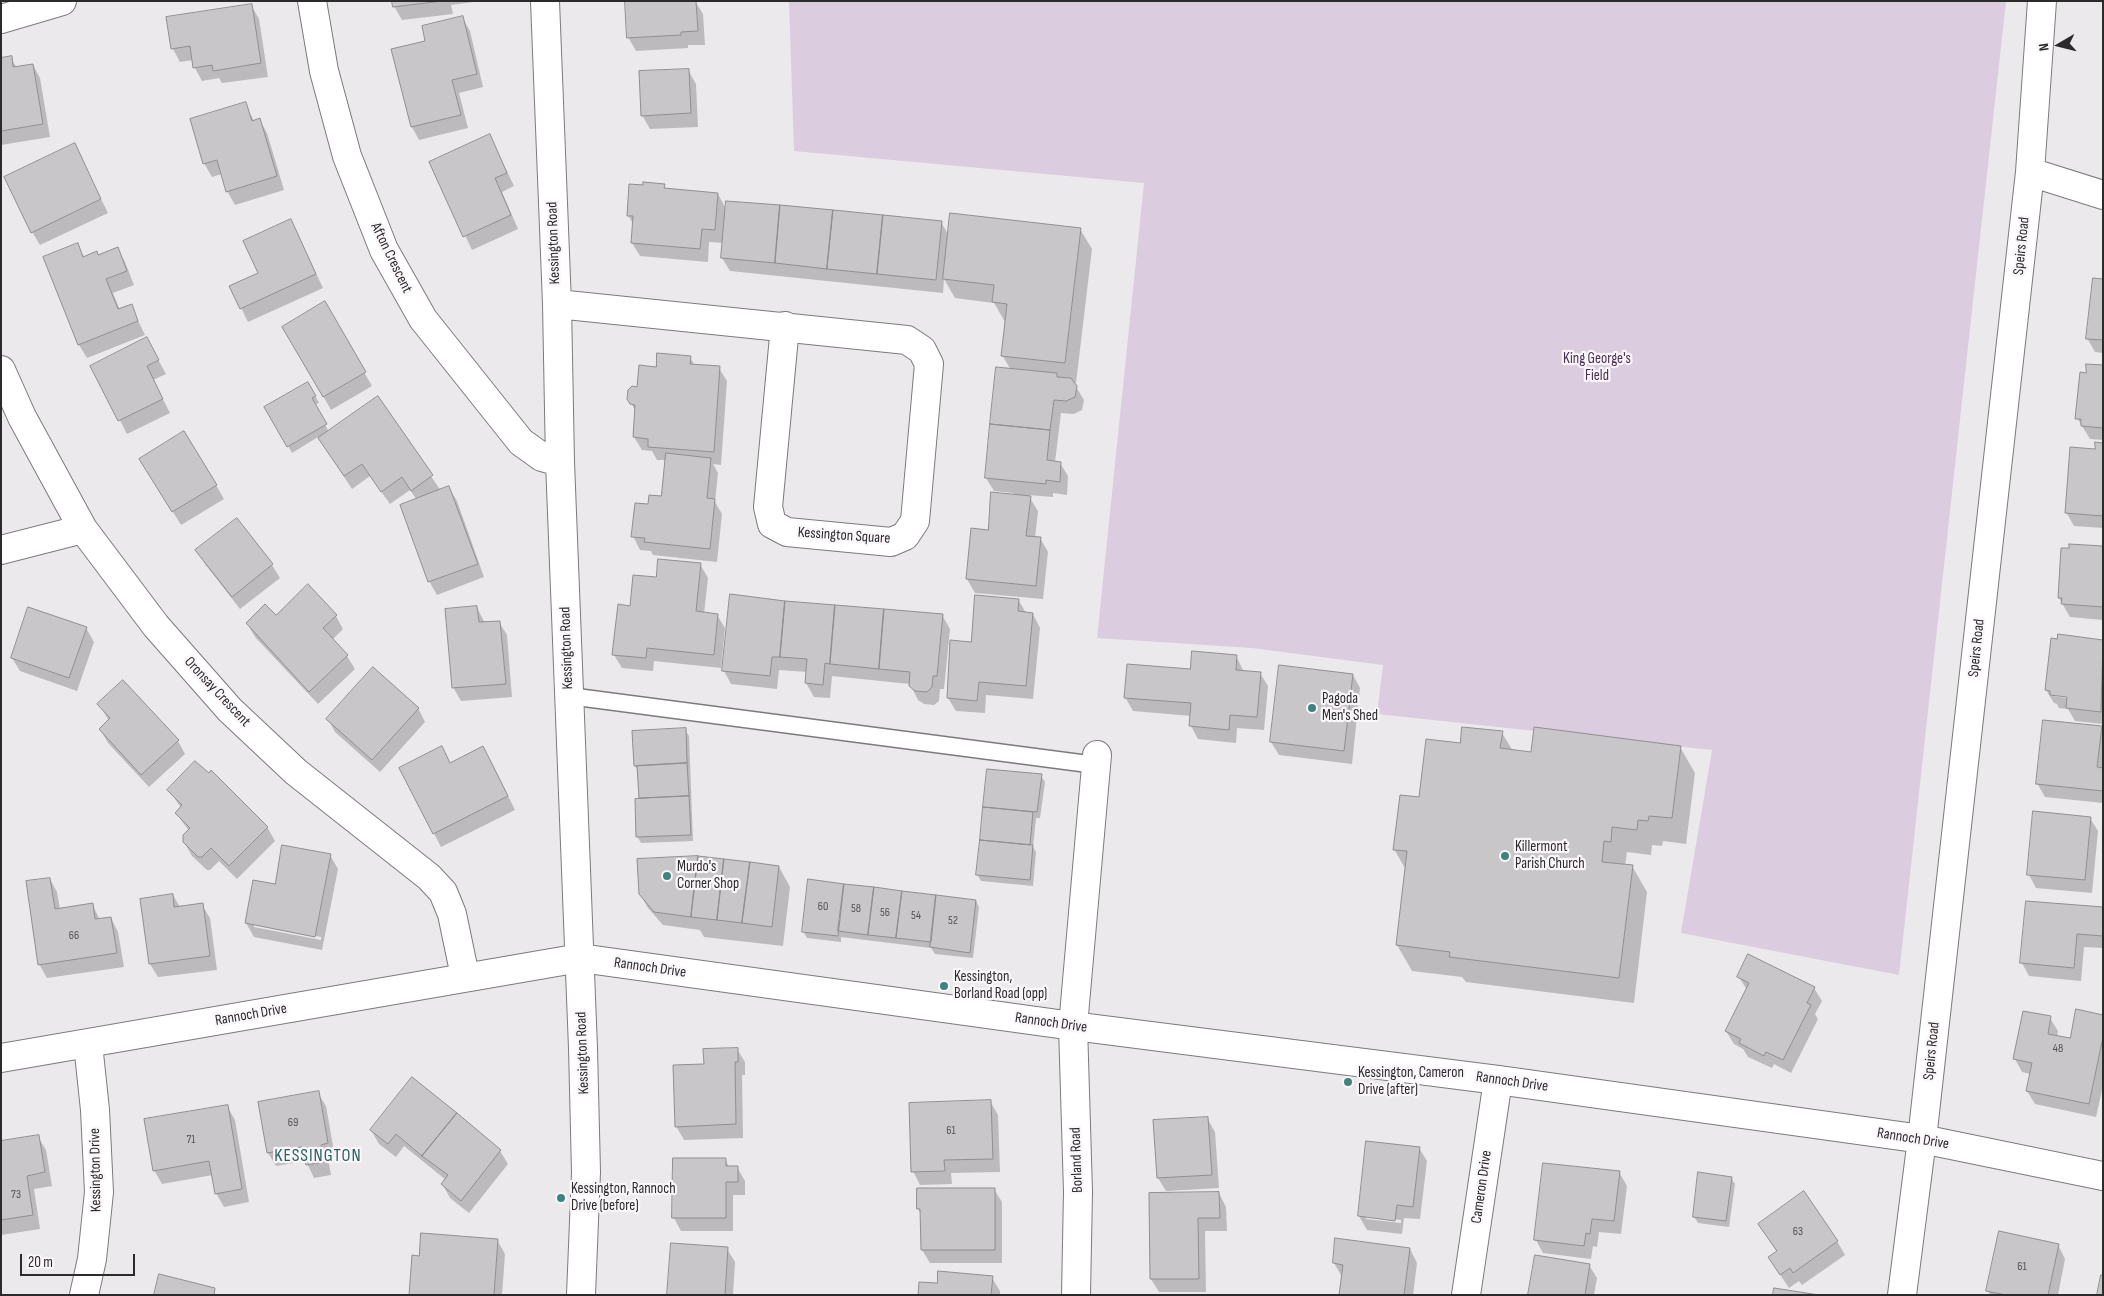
<!DOCTYPE html>
<style>
body{margin:0}
#map{position:relative;width:2104px;height:1296px;overflow:hidden;background:#ece9ed;font-family:"Sofia Sans Condensed",sans-serif}
canvas{display:block}
.frame{position:absolute;inset:0;border:2px solid #2c2b2c;pointer-events:none}
.north{position:absolute;left:2034px;top:20px;width:50px;height:50px;-webkit-text-stroke:4px #faf6fa;paint-order:stroke;rotate:262deg;font-size:14px;font-weight:700;line-height:20px;text-align:center;color:#2c2b2c}
.north::after{content:'';display:block;margin:auto;width:18px;height:22px;background:#2c2b2c;clip-path:polygon(50% 0,100% 100%,50% 72%,0 100%)}
.scale{position:absolute;left:20px;top:1254px;width:115px;height:22px;box-sizing:border-box;border:2px solid #2c2b2c;border-top:0;padding-left:6px;font-size:15px;line-height:18px;white-space:nowrap;color:#2c2b2c;-webkit-text-stroke:4px #faf6fa;paint-order:stroke}
</style>
<div id="map">
<canvas width="2104" height="1296"></canvas>
<div class="frame"></div>
<div class="north">N</div>
<div class="scale">20 m</div>
</div>
<script>
const context = document.querySelector('canvas').getContext('2d');
context.lineJoin = 'round';
function fill(path, color) {
  context.fillStyle = color;
  context.fill(path, 'evenodd');
}
function strokePath(path, color, width, dash) {
  context.strokeStyle = color;
  context.lineWidth = width;
  context.lineCap = dash ? 'butt' : 'round';
  context.setLineDash(dash || []);
  context.stroke(path);
}
function write(font, color, halo, rows, align = 'center') {
  context.font = font + ' "Sofia Sans Condensed",sans-serif';
  context.lineWidth = 4.5;
  context.setLineDash([]);
  context.textBaseline = 'middle';
  context.strokeStyle = halo;
  context.fillStyle = color;
  for (const [text, x, y, turn = 0] of rows) {
    context.save();
    context.translate(x, y);
    context.rotate((+turn || 0) * Math.PI / 180);
    context.textAlign = isNaN(turn) ? turn : align;
    if (halo) context.strokeText(text, 0, 0);
    context.fillText(text, 0, 0);
    context.restore();
  }
}
fill(new Path2D(`
 M789 1H2006L1899 975 1681 933 1712 750 1377 714 1383 665 1252 648 1097 638 1144 183 794 151Z`), '#dbccdf');
fill(new Path2D(`
 M394 1H473L474 2 451 5 453 14 402 20 394 6Z
 M695 1 703 14 705 45H688V48L636 51 628 37Z
 M251 5 259 19 268 77 222 83 219 78 202 81 195 68 193 60 180 62 173 49 168 18Z
 M462 17 470 31 483 87 459 93 468 128 419 140 412 127Z
 M11 58 17 68 33 65 40 78 50 137 1 145V59Z
 M688 70 696 84 698 127 650 129 642 115Z
 M245 104 254 121 259 119 267 133 284 190 235 205 227 191 222 174 212 177 204 163Z
 M490 136 514 186 502 192 518 229 472 250 431 163Z
 M74 145 108 213 40 245 32 232Z
 M664 185 666 189 718 194 726 209 941 222 949 236 1080 229 1092 249 1076 383 1073 382 1084 400 1082 410 1074 414 1061 413 1055 462 1060 463 1068 476 1067 495 1053 493V497L1028 495 1038 511 1035 538H1040L1048 552 1043 599 975 593 967 579 972 529 989 531 1014 493 994 491 986 478 1011 370 1002 355 1005 322 994 303 955 298 944 279 943 293 730 271 722 258 724 243 709 242 708 262 640 256 632 243 633 224 628 215Z
 M291 220 323 288 248 322 231 287 259 273Z
 M77 245 85 258 98 256 117 248 125 262 134 285 113 293 120 310 131 306 145 335 87 358 79 345 45 258Z
 M2103 280V353L2095 352 2087 338Z
 M324 303 372 386 331 410 284 327Z
 M154 352 166 374 153 380 170 413 127 434 92 366Z
 M690 357 695 366 719 368 727 381 721 465 713 464 718 473 715 502 722 514 717 562 653 555 651 551 640 550 633 536 649 506 662 498 666 460H657L652 451 642 450 634 437 636 412 629 399 657 368Z
 M2103 366V440L2090 439 2077 418 2087 374Z
 M308 383 319 403 314 405 329 432 378 398 441 491 449 488 457 501 484 577 437 595 429 581 417 500 410 490 390 504 370 476 352 489 318 437 292 453 266 407Z
 M2103 444V528L2074 526 2066 512 2096 450Z
 M149 473 216 485 224 499 181 525Z
 M237 519 272 565 280 578 240 609 205 564 197 550Z
 M2103 548V620L2070 617 2059 598Z
 M700 564 708 578 704 614 717 615 725 628 721 668 654 661 653 671 622 668 614 655 631 607 657 579Z
 M1019 601 1026 613 1033 614 1040 628 1033 699 986 695 985 713 956 711 948 698 972 643Z
 M785 602 942 615 950 629 944 689H940L939 701 934 705 924 704 918 700 910 684 832 676 830 698 814 697 806 683 807 672 779 670 777 689 731 684 724 671Z
 M477 608 485 623 499 622 507 635 512 697 461 701 453 687Z
 M276 616H336L343 629 332 640 347 656 355 669 318 704 255 637 247 623Z
 M86 628 94 642 77 691 20 671 12 658Z
 M2103 641V724L2075 721 2068 709 2059 708 2057 704 2054 703 2046 690ZM2053 694 2073 696V699L2053 696Z
 M1236 656 1244 672 1260 673 1268 686 1264 730 1237 728 1236 743 1198 739 1191 726V716L1133 711 1125 697 1191 671Z
 M1353 675 1360 688 1352 764 1279 755 1271 742Z
 M99 704 178 741 185 754 149 787 108 743 100 729 109 721Z
 M418 708 425 722 380 772 335 732 328 719Z
 M2101 728 2103 730V803L2045 797 2037 783Z
 M685 730 689 736 693 841 641 843 637 836 640 799 639 772 635 766Z
 M1502 733 1513 751 1532 754 1680 747 1695 773 1686 844 1663 841 1662 846 1652 845 1651 855 1627 852 1625 866H1632L1647 892 1634 1003 1466 982 1462 977 1412 971 1397 945 1406 870 1394 849 1420 799 1461 744Z
 M491 761 515 810 441 847 401 769Z
 M988 770 1041 776 1045 782 1040 818H1036L1033 847 1036 852 1033 886 981 881 977 874Z
 M169 790 267 827 275 841 237 879 219 861 210 870H207L192 856 184 842 189 831 176 813 181 808Z
 M2090 818 2098 831 2092 893 2036 888 2029 875Z
 M330 855 338 869 322 950 254 937 246 923 254 882 276 886ZM254 924 321 937V940L254 927Z
 M779 867 790 887 783 946 704 937 700 930 663 925 648 908 640 894Z
 M50 879 57 892 60 909 92 904 100 920 111 918 118 932 124 967 47 978 39 964Z
 M173 895 180 907 202 905 210 918 217 970 158 977 150 964 142 900Z
 M976 901 979 907 973 958 935 954 931 948 841 937V942L807 938 803 931Z
 M2103 908V948L2084 947 2081 981 2029 976 2022 963Z
 M1739 977 1814 988 1822 1001 1815 1014 1818 1019 1791 1073 1774 1064 1772 1068 1748 1057 1743 1049 1734 1044 1726 1031 1747 990Z
 M2103 1016V1086L2096 1117 2035 1104 2027 1091 2031 1074 2022 1072 2015 1059 2050 1018 2058 1031 2057 1037 2071 1040Z
 M737 1049 745 1062V1075H742L743 1138 684 1140 676 1126 705 1065Z
 M413 1078 500 1151 508 1164 469 1213 450 1198 443 1185 446 1180 404 1146 396 1157 379 1144 371 1130Z
 M318 1093 326 1106 335 1157 328 1158 331 1175 314 1178 306 1161 276 1166 268 1153Z
 M990 1101 998 1115 1000 1172 951 1173 952 1184 920 1185 913 1171Z
 M227 1106 235 1120 249 1202 224 1207 216 1193 213 1175 162 1184 154 1170Z
 M1207 1118 1215 1132 1219 1188 1166 1191 1158 1178Z
 M38 1137 46 1150 52 1186 34 1189 40 1229 1 1235V1143Z
 M1367 1142 1419 1148 1427 1161 1420 1219 1404 1218 1402 1234 1367 1230 1359 1216ZM1366 1216 1401 1220V1223L1366 1219Z
 M725 1159 729 1167H737L745 1181V1195H733V1231H681L674 1218Z
 M1619 1172 1627 1186 1621 1234 1599 1232 1597 1247 1593 1246 1591 1259 1543 1253 1536 1240Z
 M1731 1178 1735 1184 1729 1227 1698 1223 1694 1217Z
 M994 1189 1002 1202V1263H930L922 1250V1215L918 1209Z
 M1219 1193 1226 1207 1227 1231H1205L1206 1292H1159L1151 1279 1150 1194Z
 M1759 1225 1837 1241 1845 1255 1802 1285 1799 1281 1789 1288 1769 1258 1777 1252Z
 M497 1240 505 1254 502 1295H410L420 1257Z
 M1337 1240 1410 1249 1417 1263 1413 1295H1340L1342 1277 1334 1263Z
 M2058 1245 2065 1259 2058 1295H1990L1988 1290Z
 M727 1249 735 1262 733 1295H669Z
 M1589 1265 1597 1278 1594 1295H1530Z
 M992 1278 1000 1291V1295H919L939 1284Z`), '#0003');
const building = new Path2D(`
 M392 1H442L393 7Z
 M625 1H696L698 31 681 32V35L627 38Z
 M252 4 261 63 213 71 212 65 193 68 190 46 171 49 166 17Z
 M463 16 477 74 452 80 461 115 411 127 391 49 425 41 422 26Z
 M12 56 13 67 33 64 43 124 1 131V58Z
 M689 69 691 113 641 116 639 71Z
 M246 102 252 121 260 118 277 176 226 192 217 160 203 164 190 119Z
 M490 134 507 173 495 178 511 215 463 237 429 162Z
 M75 143 101 199 31 233 4 177Z
 M643 182 665 184 664 188 718 193 715 230 702 229 700 249 631 243 633 216H627L629 184 643 185Z
 M726 201 780 205 775 263 721 258Z
 M780 205 833 210 827 269 775 263Z
 M833 210 883 215 877 274 827 269Z
 M950 213 1081 228 1065 363 1001 356 1007 304 992 302 994 285 943 279Z
 M883 215 942 221 936 280 877 274Z
 M291 219 316 274 240 309 229 286 258 273 243 241Z
 M78 243 83 257 97 251 98 255 118 247 127 271 106 279 118 309 132 304 138 321 78 345 43 257Z
 M2093 278 2103 279V340L2086 339Z
 M325 301 366 372 323 397 282 327Z
 M147 337 159 360 147 366 163 399 118 421 90 366Z
 M657 353 691 356 690 364 720 366 714 452 648 447V439L633 437 635 405 630 404 627 399 628 390 632 386 637 387 639 365 656 367Z
 M2086 364 2103 365V428L2081 426V419H2075L2080 372 2086 373Z
 M996 367 1057 373V377L1071 378 1077 386 1075 397 1066 401 1054 400 1050 430 990 424Z
 M308 382 316 396 312 398 327 424 287 447 264 407Z
 M378 396 433 475 411 491 402 477 381 492 362 464 344 476 318 438Z
 M990 424 1050 430 1047 460 1061 462 1060 482 1046 480V484L985 478Z
 M184 431 217 485 172 512 139 459Z
 M2095 442 2103 443V516L2065 513 2070 447 2095 449Z
 M666 453 711 458 707 498 715 499 710 549 644 542 645 538 631 537 635 503 648 504 649 495 661 496Z
 M449 486 478 564 428 582 400 505Z
 M991 492 1031 496 1026 536 1041 537 1036 586 966 579 971 528 988 530Z
 M237 518 273 564 232 597 195 550Z
 M2069 544 2103 546V607L2061 604 2062 598H2058L2061 548H2069Z
 M658 559 701 563 696 611 718 614 714 655 647 648 646 658 612 655 618 604 630 606 633 575 656 577Z
 M308 584 337 615 323 628 348 655 309 692 246 623 265 604 276 615Z
 M730 594 785 601 780 657H772L770 676 722 671Z
 M975 595 1019 599 1018 611 1033 613 1026 686 979 682 977 701 947 698 950 640 971 642Z
 M785 601 835 605 830 664 825 663 823 685 805 683 807 659 780 657Z
 M835 605 884 609 879 669 830 664Z
 M477 606 479 622 500 621 506 684 452 688 445 609Z
 M28 607 87 627 69 678 11 658Z
 M884 609 943 614 937 676H933L932 687 927 692 915 691 909 686 910 672 879 669Z
 M2058 634 2103 640 2101 712 2066 708 2067 697 2050 695V691L2045 690 2051 638 2057 639Z
 M1192 651 1237 655 1236 670 1261 672 1257 717 1230 715 1229 730 1189 726 1191 703 1124 698 1127 664 1190 669Z
 M1279 665 1353 674 1344 751 1270 742Z
 M373 667 419 708 372 760 326 719Z
 M123 680 179 740 141 775 99 729 110 718 97 704Z
 M2043 720 2102 726 2097 767 2103 768V791L2036 784Z
 M1462 727 1503 731 1500 748 1531 752 1534 727 1681 746 1672 818 1649 816 1648 821 1638 820 1637 830 1612 827 1611 842 1604 841 1602 862 1633 865 1619 978 1449 957 1450 952 1396 945 1407 851 1393 850 1400 795 1419 797 1426 739 1460 743Z
 M686 728 687 763 634 766 632 731Z
 M442 746 450 763 483 746 508 796 433 834 399 768Z
 M195 761 209 773 211 770 268 827 229 866 211 848 202 857H198L183 842V835L190 828 175 813 182 805 167 790Z
 M687 763 689 796 639 798 637 766Z
 M987 769 1042 774 1037 812 983 807Z
 M689 796 691 835 636 837 635 799Z
 M983 807 1033 812 1030 845 980 840Z
 M2033 811 2091 817 2085 880 2027 875Z
 M980 840 1033 845 1030 880 976 875Z
 M282 845 331 854 315 937 245 923 253 880 275 884Z
 M698 856 691 917 654 912 639 894 637 859Z
 M698 856 724 859 717 920 691 917Z
 M724 859 750 862 742 923 717 920Z
 M750 862 779 866 772 927 742 923Z
 M50 878 55 909 93 903 95 919 111 917 117 953 38 965 26 881Z
 M808 879 844 884 838 936 802 932Z
 M844 884 874 887 868 935 838 931Z
 M874 887 902 891 896 938 868 935Z
 M902 891 936 895 931 942 896 938Z
 M173 894 174 907 203 903 210 956 149 964 140 899Z
 M936 895 976 900 970 953 930 947Z
 M2026 901 2103 907V936L2077 934 2074 968 2020 963Z
 M1748 954 1815 987 1807 1003 1811 1005 1783 1060 1766 1052 1764 1056 1739 1043 1741 1039 1725 1031 1749 983 1737 977Z
 M2076 1009 2103 1015V1037L2089 1104 2026 1091 2032 1063 2013 1059 2023 1011 2051 1016 2048 1034 2070 1038Z
 M738 1048V1062H735L736 1124 675 1127 673 1065 704 1064 703 1049Z
 M412 1077 457 1113 422 1156 396 1134 388 1144 370 1130Z
 M319 1091 328 1143 321 1145 324 1162 306 1165 302 1147 267 1153 258 1102Z
 M991 1100 993 1159 944 1160 945 1171 911 1172 909 1103Z
 M228 1105 242 1189 215 1194 209 1161 153 1171 144 1119Z
 M457 1113 501 1150 461 1201 441 1184 448 1175 422 1156Z
 M1208 1117 1212 1175 1157 1178 1153 1120Z
 M39 1135 45 1172 27 1176 33 1215 1 1220V1141Z
 M1366 1141 1420 1147 1413 1207 1397 1205 1395 1221 1358 1216Z
 M673 1158H726V1166H738V1182H726V1218H672Z
 M1543 1163 1620 1171 1614 1221 1592 1219 1590 1234 1586 1233 1584 1246 1534 1240Z
 M1698 1172 1732 1177 1726 1221 1693 1217Z
 M917 1188H995V1250H921L920 1209H917Z
 M1804 1191 1838 1241 1793 1273 1790 1268 1780 1275 1768 1257 1777 1251 1758 1224Z
 M1219 1192 1220 1218H1198L1199 1279H1150L1149 1193Z
 M1999 1231 2059 1244 2048 1295H2006L1986 1291Z
 M421 1233 498 1239 494 1295H409L412 1255 419 1256Z
 M1335 1238 1410 1248 1404 1295H1339L1343 1265 1333 1263Z
 M671 1243 728 1247 725 1295H667Z
 M1535 1255 1590 1264 1585 1295H1528Z
 M938 1271 993 1276 991 1295H918L919 1282 937 1283Z
 M159 1274 215 1288 214 1295H154Z
 M2101 1275H2103V1295H2097Z
 M1774 1288 1819 1295H1773Z`);
fill(building, '#c9c6ca');
strokePath(building, '#918e92', 1);
const service = new Path2D(`
 M569 696 1096 765`);
const minor = new Path2D(`
 M312 1 324 71 347 156 384 250 423 319 521 442 542 457 560 462
 M545 1 557 304 560 462 583 1048 586 1172 581 1295
 M1 19 62 1
 M2030 172 2103 195
 M557 304 907 340 922 350 929 364 915 521 905 536 891 542 787 532 772 524 768 507 785 326
 M1 370 22 417 83 529 156 626 230 710 296 772 429 877 443 892 452 914 465 976
 M1 550 83 529
 M84 1295 92 1259 99 1192 95 1110 88 1044
 M1076 1295 1078 1192 1073 1026 1097 755
 M1466 1295 1498 1080
 M1902 1295 1922 1139 2030 172 2042 1`);
const tertiary = new Path2D(`
 M1 1058 580 958 1073 1026 1498 1080 1922 1139 2103 1176`);
strokePath(service, '#7d7a7d', 19);
strokePath(minor, '#7d7a7d', 30);
strokePath(tertiary, '#7d7a7d', 30);
strokePath(service, '#fff', 16);
strokePath(minor, '#fff', 28);
strokePath(tertiary, '#fff', 28);
for (const [x, y, r, color] of [
 [1312,708,5,"#3d847e"],
 [1505,856,5,"#3d847e"],
 [667,876,5,"#3d847e"],
 [944,986,5,"#3d847e"],
 [1348,1082,5,"#3d847e"],
 [561,1198,5,"#3d847e"]
]) {
  const dot = new Path2D();
  dot.arc(x, y, r, 0, 2 * Math.PI);
  context.fillStyle = color;
  context.fill(dot);
  strokePath(dot, '#faf6fa', 2);
}
write('12px', '#535254', null, [
 ["60",823,907],
 ["58",856,909],
 ["56",885,913],
 ["54",916,916],
 ["52",953,921],
 ["66",74,936],
 ["48",2058,1049],
 ["69",293,1123],
 ["61",951,1131],
 ["71",191,1140],
 ["73",16,1195],
 ["63",1798,1232],
 ["61",2022,1267]
]);
write('15px', '#2c2b2c', '#faf6fa', [
 ["Kessington Road",554,243,-92],
 ["Speirs Road",2022,246,-84],
 ["Afton Crescent",391,258,64],
 ["Kessington Square",844,536,4],
 ["Kessington Road",567,648,-92],
 ["Speirs Road",1977,648,-84],
 ["Oronsay Crescent",217,692,47],
 ["Rannoch Drive",650,968,8],
 ["Rannoch Drive",251,1015,-10],
 ["Rannoch Drive",1051,1023,8],
 ["Speirs Road",1932,1051,-84],
 ["Kessington Road",583,1053,-92],
 ["Rannoch Drive",1512,1082,8],
 ["Rannoch Drive",1913,1139,9],
 ["Borland Road",1077,1160,-92],
 ["Kessington Drive",96,1170,-91],
 ["Cameron Drive",1482,1187,-82]
]);
write('15px', '#4b2e53', '#faf6fa', [
 ["King George's",1597,359],
 ["Field",1597,376]
]);
write('15px', '#2c2b2c', '#faf6fa', [
 ["Pagoda",1322,699],
 ["Men's Shed",1322,716],
 ["Killermont",1515,847],
 ["Parish Church",1515,864],
 ["Murdo's",677,867],
 ["Corner Shop",677,884],
 ["Kessington,",954,977],
 ["Borland Road (opp)",954,994],
 ["Kessington, Cameron",1358,1073],
 ["Drive (after)",1358,1090],
 ["Kessington, Rannoch",571,1189],
 ["Drive (before)",571,1206]
], 'left');
context.letterSpacing = '1px';
write('18px', '#27605b', '#faf6fa', [
 ["KESSINGTON",318,1156]
]);
context.letterSpacing = '0px';
</script>
